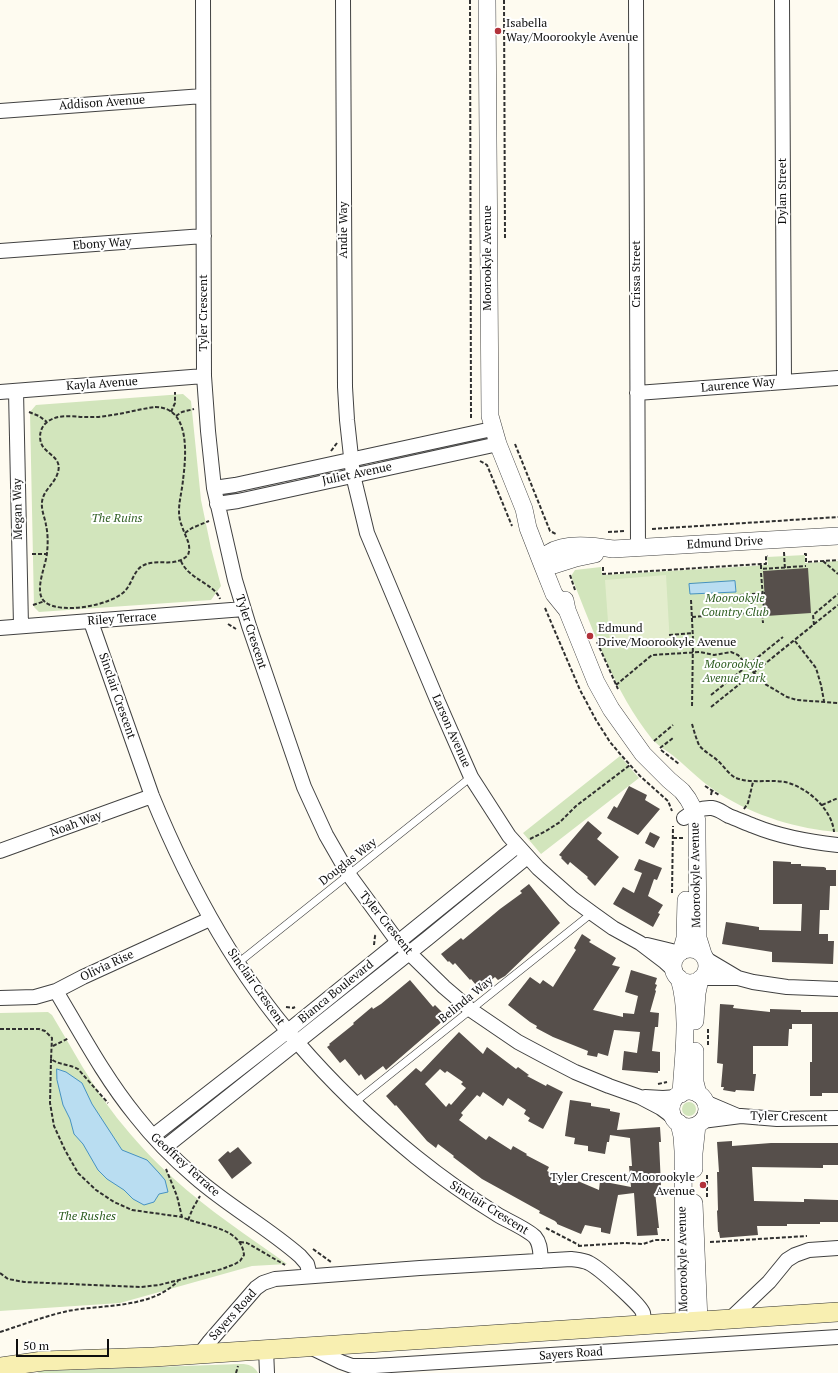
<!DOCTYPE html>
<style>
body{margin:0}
#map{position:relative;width:838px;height:1373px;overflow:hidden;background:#fefbf0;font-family:"PT Serif",serif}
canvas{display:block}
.scale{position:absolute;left:16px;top:1339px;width:93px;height:18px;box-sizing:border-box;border:2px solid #0e0e0e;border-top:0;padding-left:5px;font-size:12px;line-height:14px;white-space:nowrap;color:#0e0e0e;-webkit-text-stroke:3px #fff;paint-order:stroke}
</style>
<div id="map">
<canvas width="838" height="1373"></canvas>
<div class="scale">50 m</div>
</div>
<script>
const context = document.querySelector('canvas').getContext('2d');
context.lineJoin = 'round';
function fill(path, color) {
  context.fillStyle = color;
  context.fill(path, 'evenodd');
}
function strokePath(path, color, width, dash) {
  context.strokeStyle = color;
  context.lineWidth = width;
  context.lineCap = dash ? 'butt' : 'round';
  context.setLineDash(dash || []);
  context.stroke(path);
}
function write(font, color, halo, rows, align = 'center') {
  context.font = font + ' "PT Serif",serif';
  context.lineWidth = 4;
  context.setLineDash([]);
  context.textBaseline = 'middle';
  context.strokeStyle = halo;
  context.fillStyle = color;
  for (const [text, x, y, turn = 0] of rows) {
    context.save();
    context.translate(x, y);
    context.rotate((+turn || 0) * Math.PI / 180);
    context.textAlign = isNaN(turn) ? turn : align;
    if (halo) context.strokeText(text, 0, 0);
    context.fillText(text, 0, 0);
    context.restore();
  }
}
fill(new Path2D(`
 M183 394 191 401 201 500 211 548 221 586 211 600 39 612 34 607 30 412 36 405Z
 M805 555V563L838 561V832C798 829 755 816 720 794 704 784 690 770 676 758 668 751 659 747 652 739 614 691 594 632 571 576L575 570 601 567 602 575 768 565 767 557Z
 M620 756 639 778 541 854 523 833Z
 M505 863H507L508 865 425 933 422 929Z
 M48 1012 52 1015C73 1050 92 1086 117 1118 134 1139 153 1160 173 1178 208 1210 248 1236 287 1264L252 1266 120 1303 0 1311V1013Z
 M682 1109a7 7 0 1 1 14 0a7 7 0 1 1-14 0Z
 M241 1364C249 1364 254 1366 258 1373H37L41 1371Z`), '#d2e5bc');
fill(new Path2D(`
 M666 575 670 645 610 649 605 580Z`), '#e3edcd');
const water = new Path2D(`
 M735 581 736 592 690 594 689 584Z
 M57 1069 66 1072 82 1083 92 1104 122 1150 147 1160 159 1173 165 1180 168 1192 159 1194 154 1202 144 1205 133 1199 124 1190 107 1179 98 1170 83 1144 74 1134 70 1119 63 1105 57 1080Z`);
fill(water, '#b9ddf1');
strokePath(water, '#4692c2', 1);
fill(new Path2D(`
 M808 568 811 613 766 616 763 571Z
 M629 786 647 795 645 800 660 809 638 835 607 818 614 806 617 808Z
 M588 821 602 833 597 839 619 857 595 886 587 878 588 877 570 862 568 865 561 858 562 857 559 855Z
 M650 832 660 837 654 848 645 843Z
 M639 859 662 868 657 880 654 879 648 896 663 905 658 913 660 914 653 927 613 904 623 887 634 893 642 873 634 870Z
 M773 861 791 862V864H801V866L824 867 826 868V870H836V886H830L829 910H820L819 934H828V941H834L833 964 772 962V952L722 944 726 922 759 927V930L801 931 802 904H773Z
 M529 884 560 923 505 976 498 980 495 977 481 988 478 983 476 985 471 979 470 980 455 963 453 965 449 961 448 962 441 954 461 938 463 940 500 909 522 893 520 891Z
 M582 934 591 940 589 942 616 958 612 965 620 967 593 1010 623 1017V1013L634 1014 638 996 625 992 631 970 657 978 655 984 657 985 655 990 656 991 650 1012 659 1013 658 1027H655L652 1051 660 1052V1071H658V1073L622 1070 624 1051 637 1053 640 1032 614 1030 608 1056 598 1053 597 1057 587 1055 588 1051 553 1037 536 1028 537 1026 530 1022 508 1005 530 977 540 984 543 980 553 987 576 950 574 948Z
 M410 980 433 1007 435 1005 442 1012 440 1014 445 1019 386 1070 383 1066 365 1080 361 1074 359 1076 345 1059 340 1063 327 1047 330 1045 329 1044 354 1024 353 1023 372 1007 373 1009 381 1004Z
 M720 1004 734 1005 733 1008 770 1012V1009L801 1010V1012H838V1093H822V1096H810V1062H812V1024H792V1029H789L788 1046H753V1074H756L754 1091 736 1090 735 1092 723 1090 724 1087H721L723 1064 717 1063Z
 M459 1032 483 1054 487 1047 516 1069 518 1067 529 1075 527 1076 546 1086 547 1084 563 1092 543 1129 528 1121 530 1118 524 1114 526 1110 508 1098 503 1106 483 1092 480 1097 477 1095 461 1113 463 1115 459 1120 486 1140 489 1136 511 1150 513 1146 527 1154 526 1155 549 1167 547 1171 571 1183 573 1179 599 1190 600 1181 631 1187 629 1166H632L630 1138 610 1135 609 1142H607L605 1154 588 1151V1146L574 1144 575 1138 565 1136 570 1100 591 1103V1106L610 1109V1111L620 1113 617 1130 660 1127 661 1142H659L661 1186H658L659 1191 655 1192 659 1228H657L658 1235 637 1236 634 1193 618 1195 610 1234 601 1232V1228L585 1225 581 1234 557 1224V1223L555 1221 539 1213 540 1211 482 1179 453 1157 454 1156 438 1144 436 1148 427 1141 396 1105 395 1106 386 1096 416 1068 421 1072ZM440 1069 445 1073 447 1071 463 1082 461 1084 466 1088 451 1105 449 1103 446 1107 425 1084Z
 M732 1141V1146L771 1143H838V1165H823V1168L752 1167 754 1201 804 1202V1199L838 1200V1222H820V1224H787V1226H757L758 1235 720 1238 719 1232H718L717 1211 718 1210 717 1172H719L717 1142Z
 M238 1147 252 1163 232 1179 218 1160 228 1151 230 1153Z`), '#564f4b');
const service = new Path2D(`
 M238 963 471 777
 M354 1103 592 913`);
const minor = new Path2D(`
 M203 0 204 376 208 431 214 488 235 580 249 626 304 787 326 835 349 875 398 942 444 987 471 1010 518 1042 548 1058 575 1072 609 1086 640 1097 661 1108 673 1117
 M343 0 345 387 347 420 353 475 367 533 438 702 471 777 509 836 538 868 573 899 592 913 613 928 640 943 665 962 675 971
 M636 0 638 548
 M782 0 784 381
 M0 111 203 96
 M0 251 204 236
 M16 391 21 626
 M0 392 204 376
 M637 393 838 378
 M214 488 235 485 492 429
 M217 504 238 501 498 444
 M91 622 152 796C188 884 234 970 297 1042 333 1084 373 1122 416 1157 442 1178 469 1197 498 1215 508 1221 527 1229 535 1237 541 1244 540 1253 541 1261
 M0 628 244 609
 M684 818C693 811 701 807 712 808 719 809 723 813 729 816 737 819 746 823 754 826 781 837 810 842 838 845
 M0 851 152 796
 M647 945 680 953
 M706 959 738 978
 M701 978H738L753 982 787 987 838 989
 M56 991C81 1033 105 1078 136 1116 154 1139 174 1159 195 1177 228 1206 267 1227 300 1256L307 1264 310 1276
 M0 998 35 997 56 991 83 977 210 919
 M645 1097 663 1098 677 1097
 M705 1102 738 1116
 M702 1121 741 1116 777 1119 838 1118
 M153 1136 288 1031 517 846
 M164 1148 428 938 527 857
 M730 1319 769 1282 787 1260 795 1255 809 1250 838 1248
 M310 1347 341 1362 352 1366H375L838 1337
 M266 1349 267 1373
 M200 1354 210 1341 256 1288 263 1283 275 1279 420 1268 571 1259C578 1260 583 1260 589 1263 598 1267 641 1305 643 1313 644 1317 643 1322 643 1325`);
const tertiary = new Path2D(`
 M487 0 490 416 498 444 524 509 528 528 542 564 554 594 567 610
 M542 564C544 561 546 556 549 553 565 542 595 546 613 549L838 536
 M542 564 554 565 576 558 595 554
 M565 600 567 610 596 682 611 709 643 754 669 780 682 791 688 799 694 810 697 821V838L698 938 703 954
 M673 966a17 17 0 1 1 34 0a17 17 0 1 1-34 0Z
 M681 952 685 938 686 900
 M679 978C690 1015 683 1056 681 1094
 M695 1021 697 993 700 979
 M695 1051V1082L698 1094
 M671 1109a18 18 0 1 1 36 0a18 18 0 1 1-36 0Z
 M679 1123 682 1136 683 1151 684 1322
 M694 1169V1153L697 1125
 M694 1203 699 1321`);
const secondary = new Path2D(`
 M0 1367 43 1361 154 1357 838 1312`);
strokePath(service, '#414141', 8);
strokePath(minor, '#414141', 16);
strokePath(tertiary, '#414141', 18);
strokePath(secondary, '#303030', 20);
strokePath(new Path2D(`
 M470 0 471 420
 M504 0 505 240
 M155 407C191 407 186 456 183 480 182 491 179 501 179 511 179 516 180 522 182 526 185 537 192 544 188 555 174 569 158 557 142 566 134 571 132 583 125 591 112 605 61 615 45 602 33 592 46 566 47 553 48 544 48 534 46 525 45 518 41 510 42 502 43 491 53 485 57 475 63 460 52 457 44 448 38 441 39 429 46 423 57 413 73 417 86 417 110 418 132 410 155 407Z
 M29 412 39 416 47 422
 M171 412 175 403V392
 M176 416 182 412 194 409
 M515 444 550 531 556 534
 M331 451 337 443
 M480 461 487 465 512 526
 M652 529 838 517
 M608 532 625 531
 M185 533 192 528 209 521
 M784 552 785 570
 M32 554H47
 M804 554H806V562L838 560
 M181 561C188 579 215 584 220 599
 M823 561 838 574
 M761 565V569L806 566
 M603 567V574L761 564H766V556H768
 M761 573 764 609 762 612 763 623
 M570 575 575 590
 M740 595 765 593
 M691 600 693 639 692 708
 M33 605 45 601
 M545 608 580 690 596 720 610 742 621 755 640 776 668 801 672 811
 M692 617 762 612
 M228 624 236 629
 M814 625 813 615 838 594
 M669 635 693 633
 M795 641 816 668 821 685 824 701
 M597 642 618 689
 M616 685 652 655 700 652 714 655 731 652 738 655 754 673 765 684 787 697 797 700 838 703
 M711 695 783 637
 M711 707 838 605
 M692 724C694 731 696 738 699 745 704 752 712 755 718 761 724 766 728 774 736 778 752 784 768 779 785 782 807 787 832 809 834 832
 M654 741 673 725
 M660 748 673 738
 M661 750 679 764
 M705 786 719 795
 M711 795 712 790
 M822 805 838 798
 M744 809 748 803 753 782
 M673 838H683
 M530 839 546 831 560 822 576 806 630 765
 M672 893 673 826
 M374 945 375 936 377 934
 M286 1007 293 1008 295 1007
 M0 1029H39L45 1031 52 1038 51 1059C59 1065 69 1064 78 1069L108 1103
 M708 1045V1027
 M53 1046 69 1038
 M51 1059 50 1103 54 1126 65 1150 78 1173 96 1190 114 1202 132 1210 182 1217
 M658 1084 667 1082
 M707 1197V1175
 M188 1220 193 1208 200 1196
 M546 1228 579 1245
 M240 1242 247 1243 285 1265
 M710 1242 807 1236
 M578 1246 624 1243 643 1244 655 1240H669
 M313 1249 331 1262
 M0 1273 8 1279 24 1282 141 1287 159 1285 222 1269 235 1264 240 1261 244 1255C241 1226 203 1227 182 1217L177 1196 166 1169
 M0 1332C22 1325 45 1316 68 1311 105 1304 150 1309 178 1281
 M236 1373 238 1366`), '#303030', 2, [4, 2]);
strokePath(service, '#fff', 7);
strokePath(minor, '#fff', 14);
strokePath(tertiary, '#fff', 17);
strokePath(secondary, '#f8efb1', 19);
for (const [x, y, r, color] of [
 [498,31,4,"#b2323a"],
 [590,636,4,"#b2323a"],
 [703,1185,4,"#b2323a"]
]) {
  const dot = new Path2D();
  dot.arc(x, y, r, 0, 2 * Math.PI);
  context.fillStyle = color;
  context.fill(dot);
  strokePath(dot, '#fff', 1.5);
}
write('12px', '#0e0e0e', '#fff', [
 ["Isabella",506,24],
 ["Way/Moorookyle Avenue",506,38],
 ["Edmund",598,629],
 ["Drive/Moorookyle Avenue",598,643],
 ["Tyler Crescent/Moorookyle",695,1178,"right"],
 ["Avenue",695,1192,"right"]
], 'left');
write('12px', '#0e0e0e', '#fff', [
 ["Addison Avenue",102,103,-4],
 ["Dylan Street",783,191,-90],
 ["Andie Way",344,230,-90],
 ["Ebony Way",102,244,-4],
 ["Moorookyle Avenue",488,258,-90],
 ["Crissa Street",637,274,-90],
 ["Tyler Crescent",204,313,-90],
 ["Kayla Avenue",102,384,-4],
 ["Laurence Way",738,385,-5],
 ["Juliet Avenue",357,474,-12],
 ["Megan Way",18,509,-91],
 ["Edmund Drive",725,543,-3],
 ["Riley Terrace",122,619,-4],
 ["Tyler Crescent",251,632,72],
 ["Sinclair Crescent",117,696,71],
 ["Larson Avenue",451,731,66],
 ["Noah Way",76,824,-20],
 ["Douglas Way",348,862,-38],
 ["Moorookyle Avenue",696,875,-91],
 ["Tyler Crescent",386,923,51],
 ["Olivia Rise",107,966,-25],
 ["Sinclair Crescent",256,987,55],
 ["Bianca Boulevard",336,992,-39],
 ["Belinda Way",466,1000,-39],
 ["Tyler Crescent",789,1117,1],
 ["Geoffrey Terrace",185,1165,42],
 ["Sinclair Crescent",489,1208,32],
 ["Moorookyle Avenue",683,1259,-91],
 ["Sayers Road",233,1315,-48],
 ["Sayers Road",571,1354,-4]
]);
write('italic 12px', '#316024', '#fff', [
 ["The Ruins",117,519],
 ["Moorookyle",735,599],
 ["Country Club",735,613],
 ["Moorookyle",734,665],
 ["Avenue Park",734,679],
 ["The Rushes",87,1217]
]);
</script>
